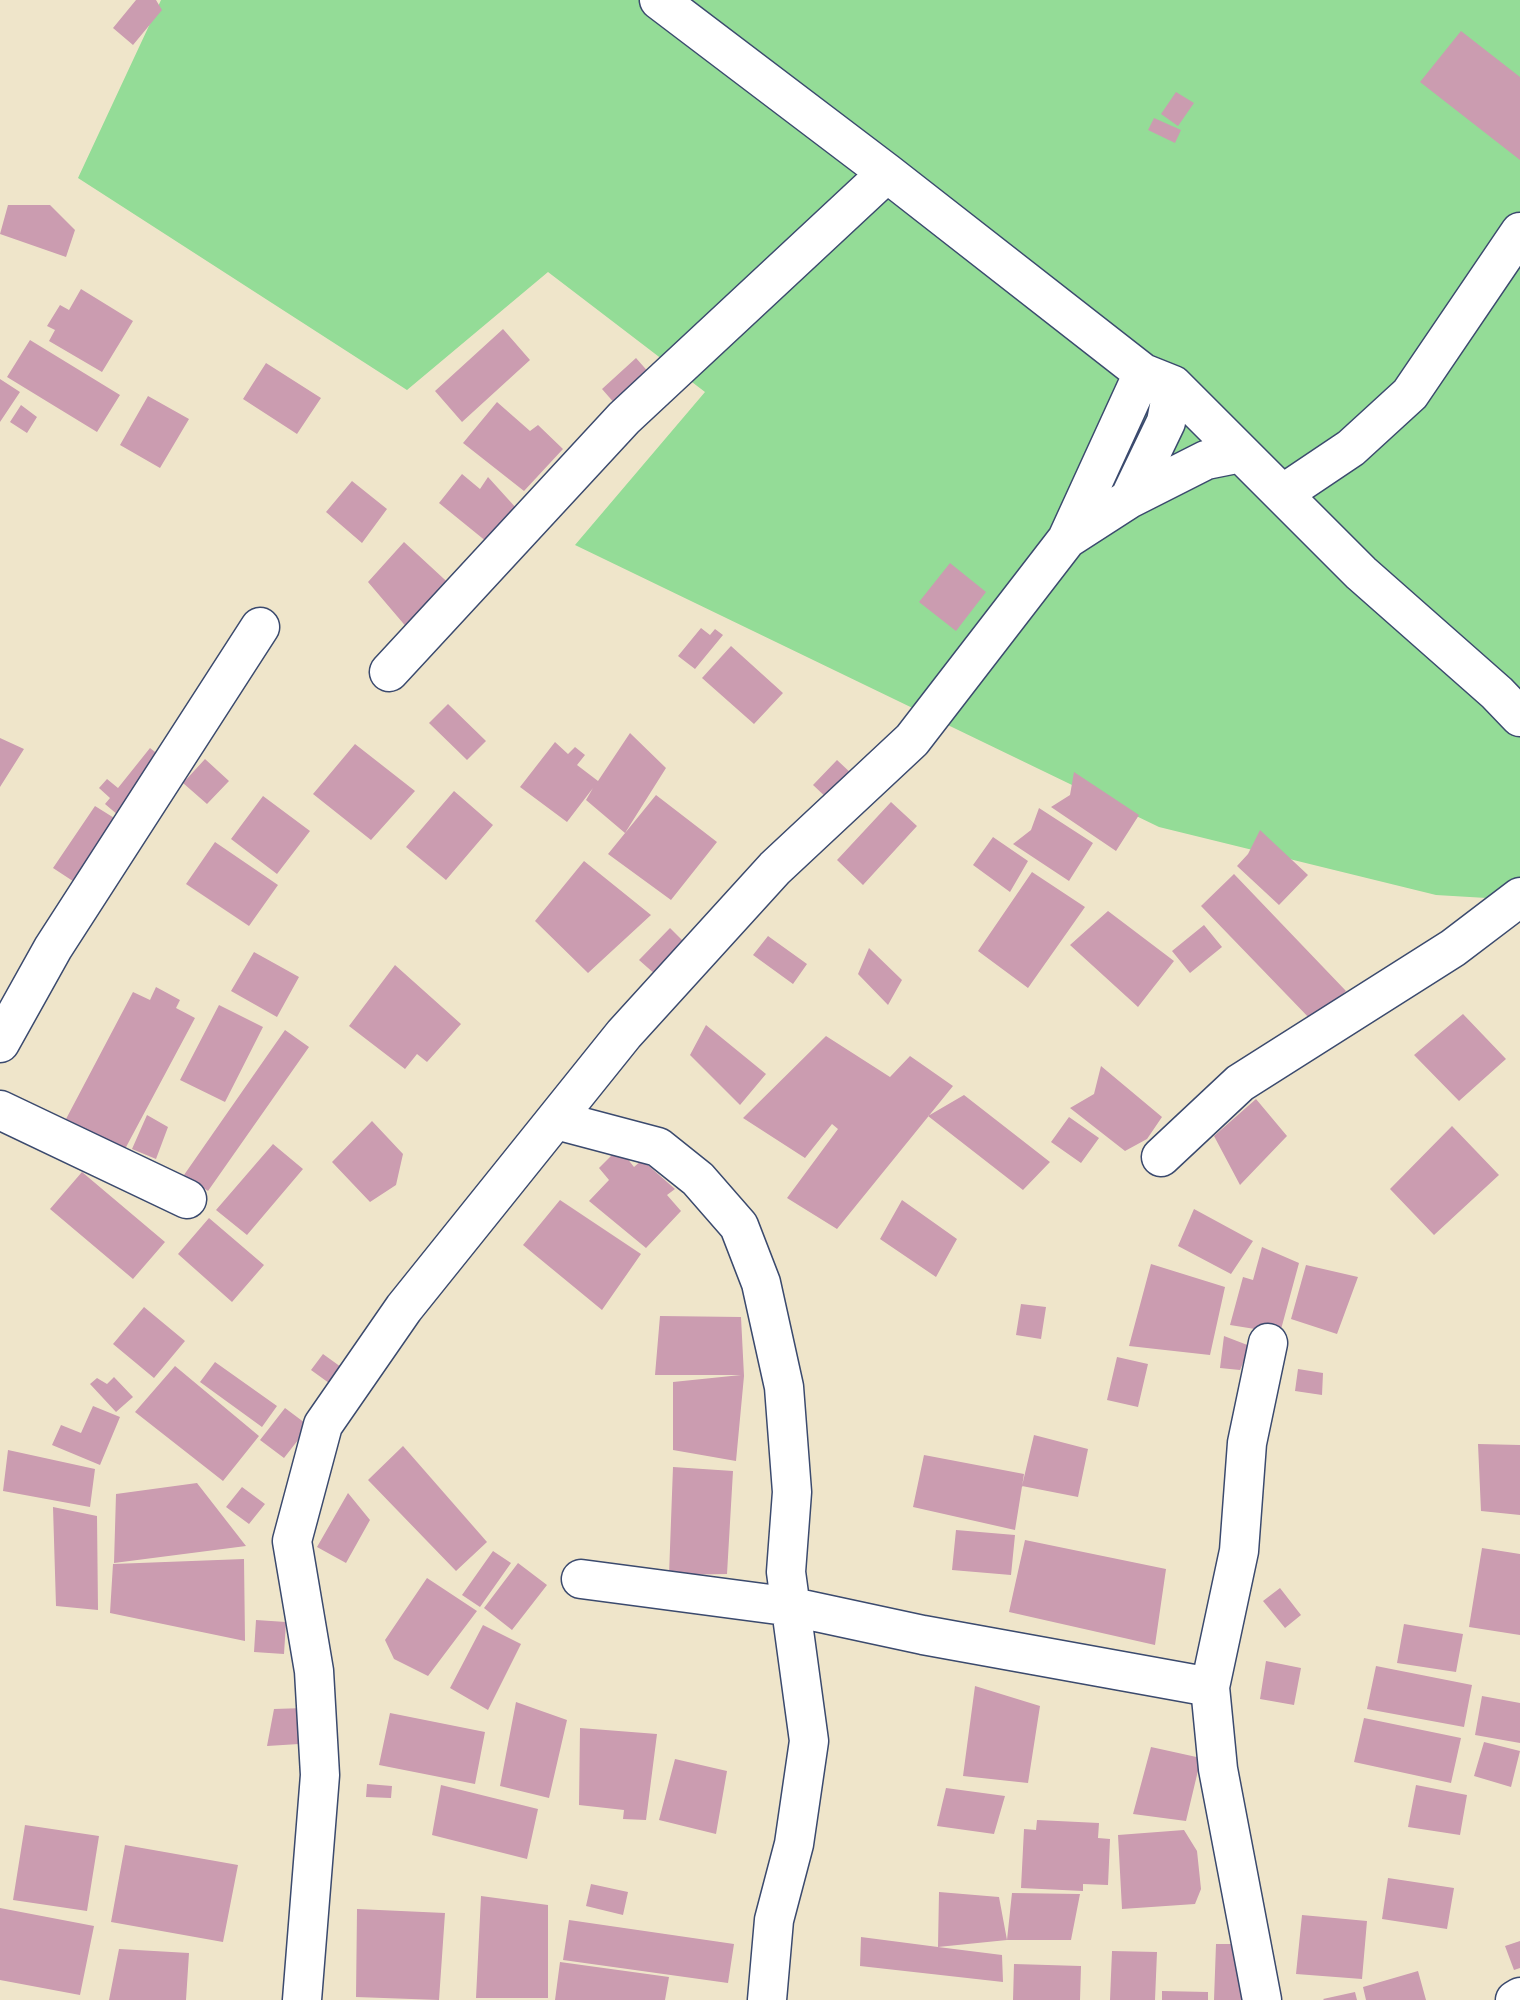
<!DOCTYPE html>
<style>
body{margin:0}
canvas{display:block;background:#efe5ca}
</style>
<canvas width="1520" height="2000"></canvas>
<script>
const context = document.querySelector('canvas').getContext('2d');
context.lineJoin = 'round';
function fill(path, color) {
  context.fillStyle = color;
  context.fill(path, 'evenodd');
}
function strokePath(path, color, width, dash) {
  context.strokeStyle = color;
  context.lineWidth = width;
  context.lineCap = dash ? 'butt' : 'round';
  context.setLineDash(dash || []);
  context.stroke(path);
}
fill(new Path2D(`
 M161 0H1520V900L1436 895 1159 827 575 545 705 392 548 272 407 390 78 178Z`), '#94dc97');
fill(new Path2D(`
 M136 0H156L162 10 133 45 113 28Z
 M1461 31 1520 77V160L1420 82Z
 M1176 92 1194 103 1178 126 1161 114Z
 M1154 118 1181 130 1175 143 1148 130Z
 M8 205H50L75 230 66 257 0 234Z
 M81 289 133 321 102 372 49 341 55 330 47 326 60 305 69 310Z
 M503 329 530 360 462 422 435 391Z
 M30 340 120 395 97 432 7 377Z
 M636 358 658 383 623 413 602 389Z
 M266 363 321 398 297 434 243 399Z
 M0 379 20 392 0 422Z
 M148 396 189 419 160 468 120 445Z
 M497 402 530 431 538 425 563 449 524 491 463 443Z
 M21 405 37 417 27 433 10 422Z
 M462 474 480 489 488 477 517 509 487 542 439 503Z
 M352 481 387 509 362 543 326 512Z
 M404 542 456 590 414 636 368 582Z
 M950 563 986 592 956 631 919 602Z
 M701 628 710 635 715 629 723 635 695 669 678 656Z
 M731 646 783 693 754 724 702 678Z
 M448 704 486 741 467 760 429 723Z
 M630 733 666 768 625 833 586 800 593 788 567 822 520 787 555 742 568 754 575 747 585 755 577 765 598 781Z
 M0 738 24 749 0 787Z
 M355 744 415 791 371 840 313 794Z
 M150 748 178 770 132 827 105 804 110 798 99 788 107 779 118 788Z
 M205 759 229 781 207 804 183 783Z
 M837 760 853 775 829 800 813 785Z
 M1074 772 1139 815 1116 851 1051 807 1070 795Z
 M454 791 493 825 446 880 406 847Z
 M656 795 717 842 671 900 608 854Z
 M263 796 310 831 277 874 231 839Z
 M891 802 917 826 863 885 837 860Z
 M95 806 127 826 85 889 53 868Z
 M1039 808 1093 843 1069 881 1013 844 1031 830Z
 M1260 830 1308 875 1279 905 1237 866 1248 854Z
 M993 837 1028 861 1010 892 973 865Z
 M215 842 278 885 249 926 186 884Z
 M584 861 651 915 588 973 535 921Z
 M1032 872 1085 907 1028 988 978 951Z
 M1234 874 1346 991 1313 1022 1201 906Z
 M1108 911 1174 961 1138 1007 1070 945Z
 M1204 925 1222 947 1190 973 1172 951Z
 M670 928 686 944 656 975 639 960Z
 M768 936 807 964 793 984 753 955Z
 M869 948 902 980 888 1005 858 974Z
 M254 952 299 977 277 1017 231 991Z
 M395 965 461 1024 427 1062 417 1054 405 1069 349 1026Z
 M156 987 180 1000 176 1008 195 1018 125 1149 66 1119 133 992 150 1000Z
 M219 1005 263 1027 225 1102 180 1080Z
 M1463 1014 1506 1059 1459 1101 1414 1055Z
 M706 1025 766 1074 740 1105 690 1055Z
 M285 1030 309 1047 208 1191 184 1175Z
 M826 1036 890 1077 910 1056 953 1086 837 1229 787 1198 838 1129 832 1124 805 1158 743 1118Z
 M1101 1066 1162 1117 1147 1139 1125 1151 1070 1108 1094 1094Z
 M964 1095 1050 1162 1023 1190 928 1116Z
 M1256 1099 1287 1136 1240 1185 1214 1136Z
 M147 1115 168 1127 156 1159 132 1149Z
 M1069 1117 1099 1138 1081 1163 1051 1142Z
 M372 1121 403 1154 396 1185 370 1202 332 1162Z
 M1452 1126 1499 1175 1434 1235 1390 1189Z
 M273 1144 303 1169 247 1235 216 1210Z
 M619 1148 634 1167 642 1160 675 1189 667 1195 681 1211 646 1248 589 1201 609 1180 599 1168Z
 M82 1172 165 1242 133 1279 50 1209Z
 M560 1200 641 1254 602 1310 523 1245Z
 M902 1200 957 1239 936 1277 880 1239Z
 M1194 1209 1253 1241 1231 1274 1178 1246Z
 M209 1218 264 1265 232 1302 178 1254Z
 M1262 1247 1299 1263 1280 1333 1230 1325 1243 1277 1253 1280Z
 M1151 1264 1225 1287 1210 1355 1129 1346Z
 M1306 1265 1358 1277 1337 1334 1291 1319Z
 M1021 1304 1046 1307 1041 1339 1016 1335Z
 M144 1307 185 1341 154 1378 113 1344Z
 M660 1316 741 1317 744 1376 736 1461 673 1450V1382L741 1375H655Z
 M1224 1336 1250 1346 1240 1370 1220 1368Z
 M323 1354 341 1367 329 1383 311 1370Z
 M1117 1357 1148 1364 1138 1407 1107 1400Z
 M215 1362 277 1406 262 1427 200 1382Z
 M175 1366 259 1436 223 1481 135 1412Z
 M1298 1369 1323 1373 1322 1395 1295 1391Z
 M114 1377 133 1397 116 1412 90 1384 97 1378 107 1384Z
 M93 1406 120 1417 100 1465 52 1445 61 1425 81 1433Z
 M285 1408 309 1426 284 1458 260 1440Z
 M1034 1435 1088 1449 1078 1497 1022 1486Z
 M1478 1444 1520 1445V1515L1481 1511Z
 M403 1446 487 1542 456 1571 368 1480Z
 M8 1450 95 1469 90 1507 3 1491Z
 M924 1455 1024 1474 1015 1530 913 1507Z
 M673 1467 733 1471 727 1574 669 1575Z
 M197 1483 246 1546 114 1563 116 1494Z
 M242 1487 265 1504 249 1524 226 1507Z
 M348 1493 370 1520 346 1563 317 1547Z
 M53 1507 97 1516 98 1610 56 1606Z
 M956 1530 1015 1535 1011 1575 952 1570Z
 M1025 1540 1166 1569 1155 1645 1009 1612Z
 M1482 1548 1520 1554V1635L1469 1627Z
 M493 1551 511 1563 480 1607 462 1595Z
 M244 1559 245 1641 110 1613 113 1564Z
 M518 1563 547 1585 512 1630 484 1608Z
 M427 1578 477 1611 428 1676 394 1659 385 1640Z
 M1280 1588 1301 1615 1285 1628 1263 1601Z
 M256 1620 286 1622 284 1654 254 1652Z
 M1404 1624 1463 1634 1456 1672 1397 1663Z
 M483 1625 521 1644 488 1710 450 1688Z
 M1266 1661 1301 1668 1294 1705 1260 1699Z
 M1376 1666 1472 1685 1464 1727 1367 1709Z
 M975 1686 1040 1706 1028 1783 963 1776Z
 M1482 1696 1520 1703V1743L1475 1735Z
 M516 1702 567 1720 549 1798 500 1786Z
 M304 1708 299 1744 267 1746 274 1709Z
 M390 1713 485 1732 475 1784 379 1765Z
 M1364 1718 1461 1738 1451 1783 1354 1762Z
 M580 1728 657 1734 646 1820 623 1819 624 1810 579 1805Z
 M1484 1742 1520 1751 1511 1787 1474 1776Z
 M1151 1747 1201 1758 1186 1821 1133 1814Z
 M675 1759 727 1771 716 1834 659 1820Z
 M367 1784 392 1786 391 1798 366 1797Z
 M441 1785 538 1809 527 1859 432 1835Z
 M1416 1785 1467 1795 1460 1835 1408 1827Z
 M946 1788 1005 1796 994 1834 937 1826Z
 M1037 1820 1099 1823 1098 1838 1110 1839 1108 1885 1083 1884V1891L1021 1888 1024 1829 1036 1830Z
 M25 1825 99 1836 87 1911 13 1900Z
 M1184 1830 1197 1851 1201 1889 1195 1904 1122 1909 1118 1835Z
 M125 1845 238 1865 223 1942 111 1922Z
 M1388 1878 1454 1888 1447 1929 1382 1919Z
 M591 1884 628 1892 623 1915 586 1906Z
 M939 1892 999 1897 1007 1940 1012 1893 1080 1894 1071 1940H1007L938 1947 1002 1955 1003 1982 860 1966 861 1937 938 1947Z
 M481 1896 548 1905V1998H476Z
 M0 1908 94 1926 80 1995 0 1980Z
 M357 1909 445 1913 439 2000 356 1997Z
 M1302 1915 1367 1921 1362 1979 1296 1974Z
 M569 1920 734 1944 728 1983 563 1960Z
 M1520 1941V1968L1514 1970 1505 1946Z
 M1216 1944H1250L1249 2000H1214Z
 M119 1949 189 1953 186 2000H109Z
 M1112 1951 1157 1952 1155 2000H1110Z
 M560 1962 669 1977 665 2000H555Z
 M1014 1964 1081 1966 1080 2000H1013Z
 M1418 1971 1426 2000H1366L1363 1987Z
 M1162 1991 1208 1992V2000H1162Z
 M1355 1992 1357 2000H1324L1323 1999Z`), '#cb9cb0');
const minor = new Path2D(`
 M659 0 887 173 1143 373 1173 385 1361 573 1497 693 1520 717
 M1284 493 1351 448 1410 394 1520 232
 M1129 499 1206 460 1241 453
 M1067 539 1129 499 1166 422 1173 385
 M389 672 624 418 887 173
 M0 1043 53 948 260 627
 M0 1110 187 1199
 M556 1120 658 1147 698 1179 739 1226 761 1283 784 1387 792 1492 786 1572 809 1741 794 1844 774 1920 767 2000
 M1161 1157 1240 1083 1453 948 1520 897
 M581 1579 793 1607 923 1635 1210 1687 1218 1769 1262 2000
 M1210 1687 1239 1551 1247 1443 1268 1343
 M302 2000 320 1775 314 1671 292 1541 323 1425 404 1308 624 1034 775 868 912 740 1067 539 1143 373
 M1515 2000 1520 1997`);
strokePath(minor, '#3b4a6e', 41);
strokePath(minor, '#fff', 38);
</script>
